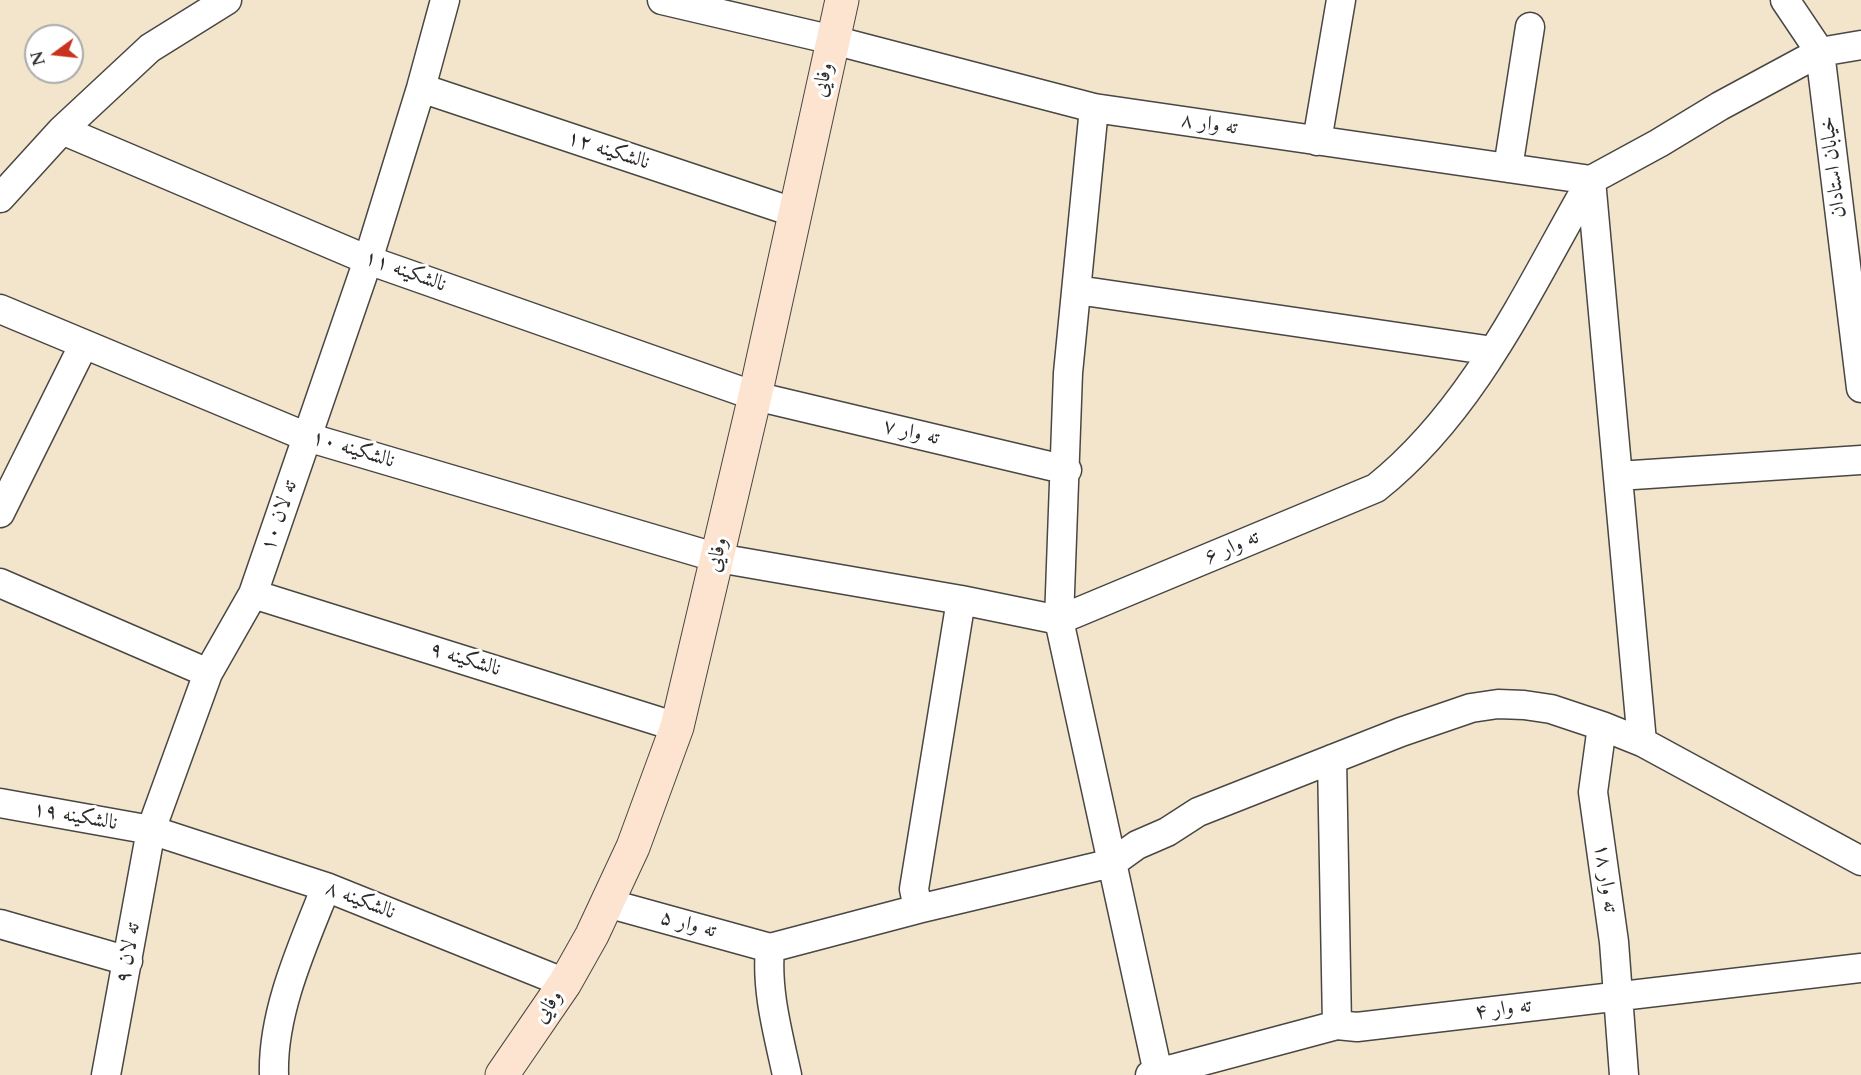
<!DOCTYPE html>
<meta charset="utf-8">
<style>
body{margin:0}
#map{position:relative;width:1861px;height:1075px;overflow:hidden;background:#f3e5cc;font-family:Cardo,serif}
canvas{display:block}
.north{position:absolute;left:24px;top:24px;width:60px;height:60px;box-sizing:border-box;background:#fff;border:2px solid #aaa;border-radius:50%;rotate:255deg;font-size:16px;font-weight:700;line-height:24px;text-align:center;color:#2b2b2b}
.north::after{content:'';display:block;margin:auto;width:21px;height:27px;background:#c8321e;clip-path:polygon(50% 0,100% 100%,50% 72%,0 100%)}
</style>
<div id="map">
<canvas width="1861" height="1075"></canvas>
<div class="north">N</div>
</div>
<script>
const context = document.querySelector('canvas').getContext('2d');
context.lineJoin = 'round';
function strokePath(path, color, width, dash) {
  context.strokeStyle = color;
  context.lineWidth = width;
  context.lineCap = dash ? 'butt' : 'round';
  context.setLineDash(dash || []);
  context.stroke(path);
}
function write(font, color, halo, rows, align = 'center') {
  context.font = font + ' Cardo,Amiri,serif';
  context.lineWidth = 6;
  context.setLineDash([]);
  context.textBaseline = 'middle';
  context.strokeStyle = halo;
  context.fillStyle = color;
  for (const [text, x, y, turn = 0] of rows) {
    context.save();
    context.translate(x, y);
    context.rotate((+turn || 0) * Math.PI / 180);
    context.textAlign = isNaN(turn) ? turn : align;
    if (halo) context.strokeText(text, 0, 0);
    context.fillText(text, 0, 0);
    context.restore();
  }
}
const street = new Path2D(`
 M1785 0 1820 52 1861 388
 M421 88 796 213
 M1094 108 1068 373 1059 620 1158 1073
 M62 130 368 260 755 396 1067 470
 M1317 141 1341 0
 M1508 168 1530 27
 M0 198 62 130 150 48 227 0
 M1077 290 1493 351
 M0 309 307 437 718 558 961 600 1059 620 1376 488C1475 409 1528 289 1591 180L1094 108 833 40 662 0
 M1618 476 1861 460
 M0 513 84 344
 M0 583 208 673 253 594 368 260 421 88 445 0
 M253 594 677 727
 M961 600 914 889 918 909 1112 863 1137 845 1167 832 1198 812 1401 732 1471 708 1498 704 1524 705 1551 709 1602 726
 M1642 742 1591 180 1659 143 1720 106 1820 52 1861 45
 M1332 759 1337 1025
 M0 803 151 830 326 887 565 983
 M607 903 770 948
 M0 924 128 961
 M106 1075 151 830 208 673
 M274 1075C272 1012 303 945 326 887
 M787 1075C778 1033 766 991 770 948L918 909
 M1150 1075 1337 1025 1357 1027 1861 968
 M1624 1075 1614 942 1593 792 1602 726 1642 742 1861 861`);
const secondary = new Path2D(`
 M502 1075 565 983 592 935 633 847 677 727 755 396 842 0`);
strokePath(street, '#494743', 31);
strokePath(secondary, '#494743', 35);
strokePath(street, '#fff', 28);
strokePath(secondary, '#fde4d1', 33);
write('21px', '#2b2b2b', '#fff', [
 ["وفایی",824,80,-78],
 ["ته وار ۸",1209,125,8],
 ["نالشکینه ۱۲",608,151,18],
 ["خیابان استادان",1834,167,-97],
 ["نالشکینه ۱۱",405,272,20],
 ["ته وار ۷",911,433,13],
 ["نالشکینه ۱۰",353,450,17],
 ["ته لان ۱۰",280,516,-71],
 ["ته وار ۶",1232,548,-23],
 ["وفایی",718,555,-77],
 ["نالشکینه ۹",465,660,17],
 ["نالشکینه ۱۹",75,817,10],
 ["ته وار ۱۸",1605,878,82],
 ["نالشکینه ۸",360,901,21],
 ["ته وار ۵",688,925,15],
 ["ته لان ۹",129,953,-80],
 ["وفایی",549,1007,-56],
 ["ته وار ۴",1503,1010,-7]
]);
</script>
